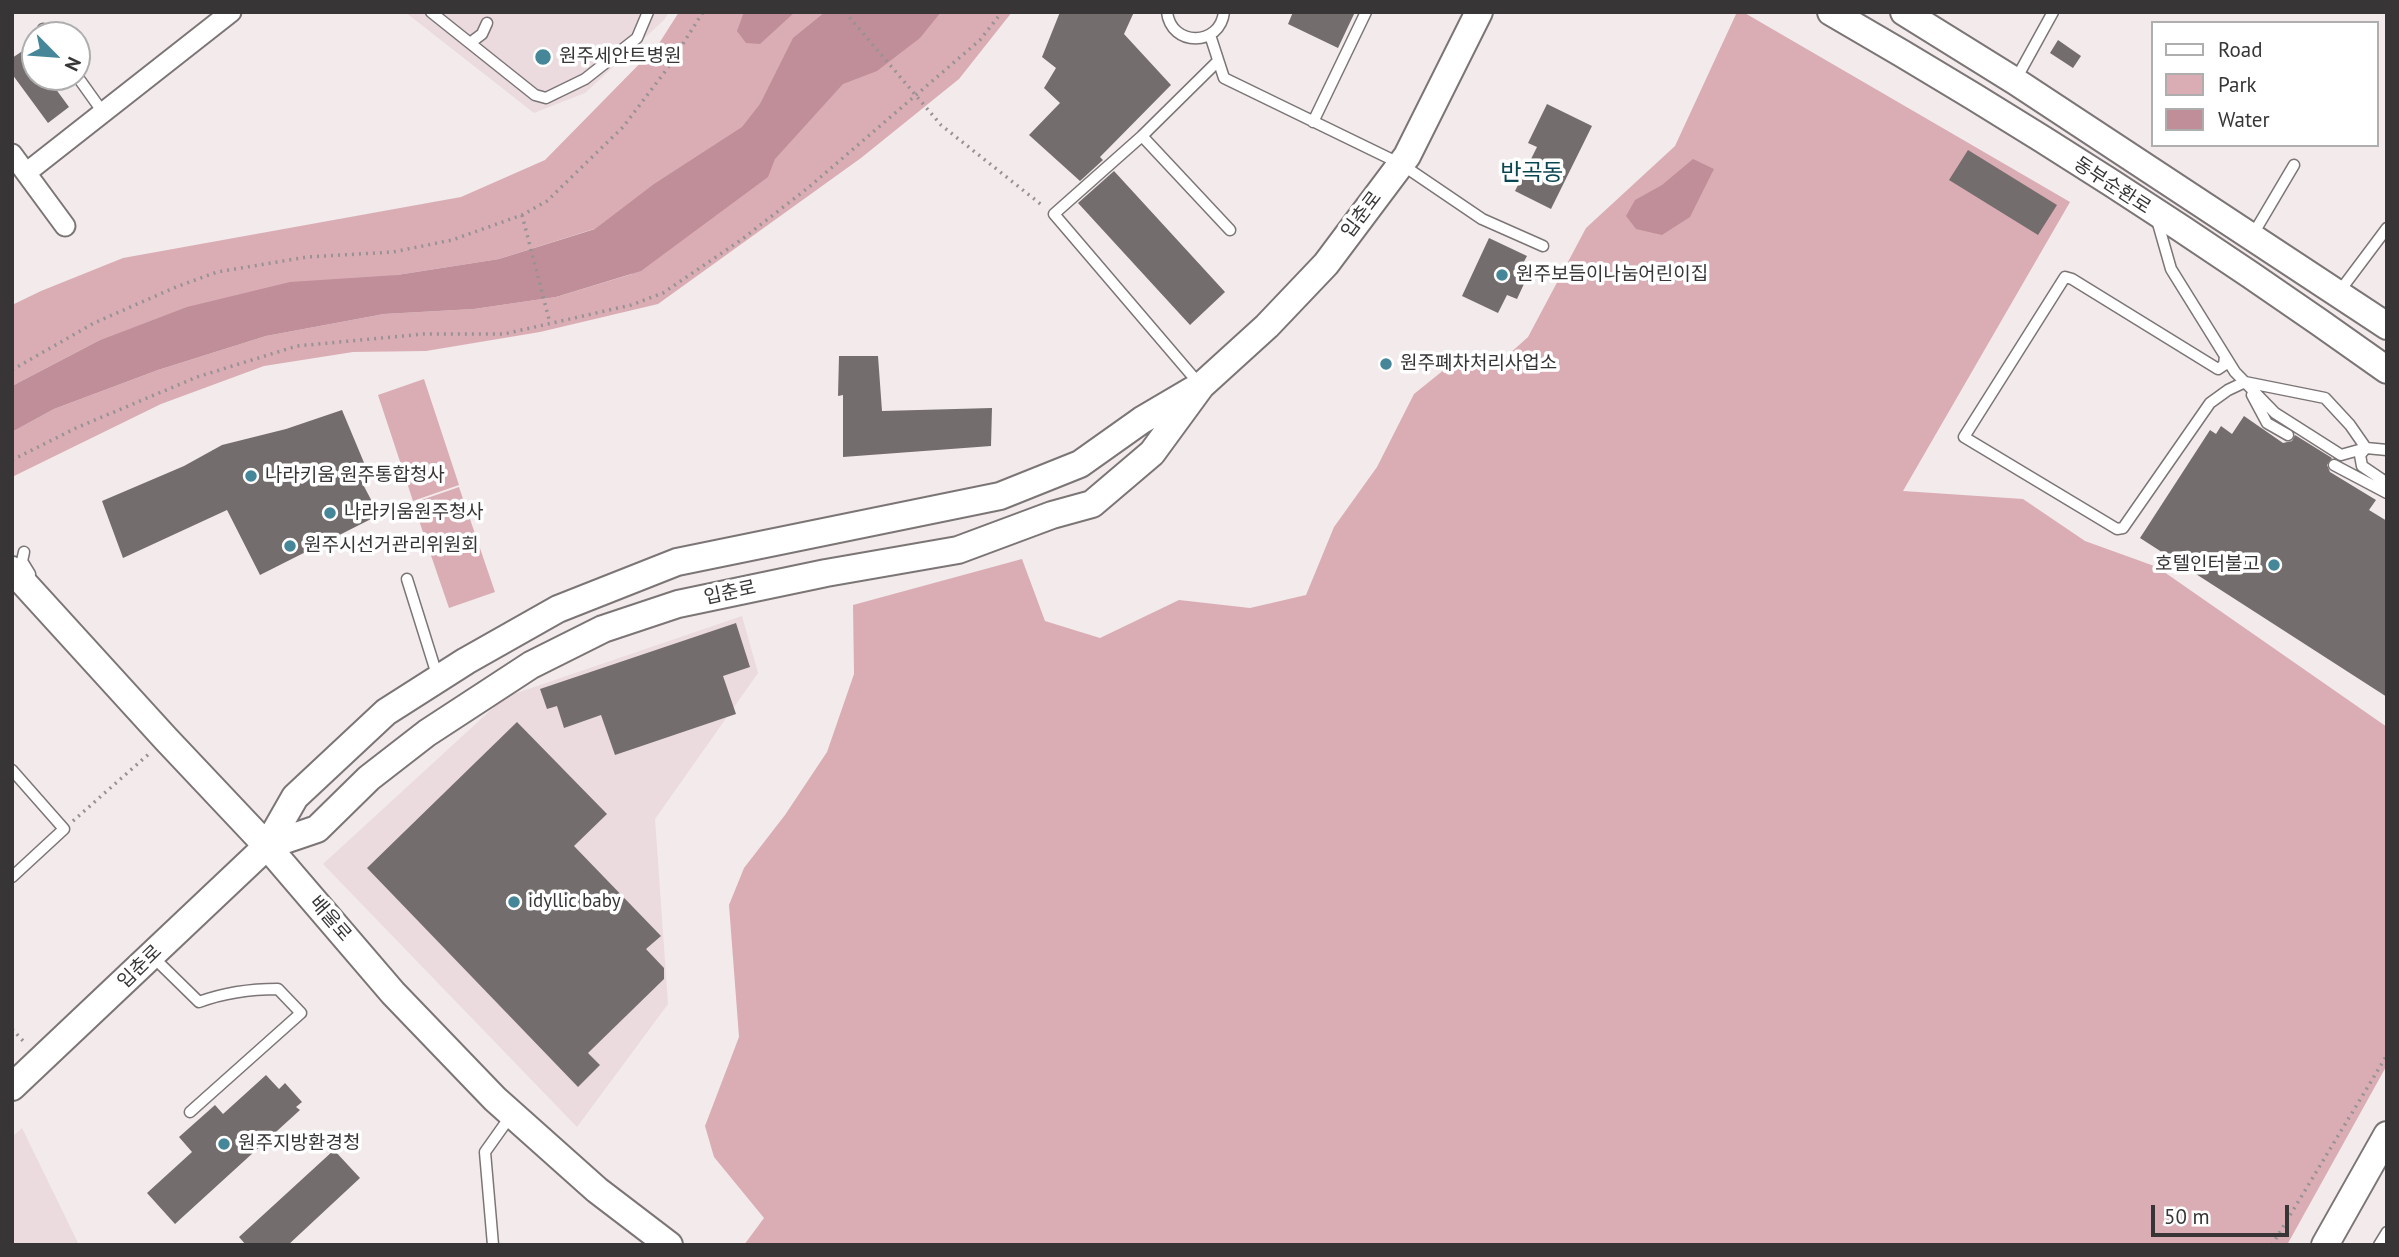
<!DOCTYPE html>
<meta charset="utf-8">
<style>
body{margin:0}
#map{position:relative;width:2399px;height:1257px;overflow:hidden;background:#f2eaeb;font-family:"PT Sans",sans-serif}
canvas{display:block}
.frame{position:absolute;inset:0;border:14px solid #383536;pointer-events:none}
.legend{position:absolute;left:2151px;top:21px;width:228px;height:126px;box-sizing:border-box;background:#fff;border:2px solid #afaeaf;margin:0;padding:9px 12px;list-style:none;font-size:21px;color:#383536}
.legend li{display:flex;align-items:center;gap:14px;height:35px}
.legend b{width:35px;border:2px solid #afaeaf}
.north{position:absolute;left:21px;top:21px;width:70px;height:70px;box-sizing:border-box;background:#fff;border:2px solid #afaeaf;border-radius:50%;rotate:115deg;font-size:19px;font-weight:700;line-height:28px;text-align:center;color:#383536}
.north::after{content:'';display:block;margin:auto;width:24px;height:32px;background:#458798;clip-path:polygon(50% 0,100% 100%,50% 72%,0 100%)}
.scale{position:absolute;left:2151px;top:1205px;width:138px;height:32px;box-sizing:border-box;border:4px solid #383536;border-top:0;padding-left:9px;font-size:21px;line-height:24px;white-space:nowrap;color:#383536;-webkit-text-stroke:5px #fff;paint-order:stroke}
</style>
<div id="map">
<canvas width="2399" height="1257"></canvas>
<div class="frame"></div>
<ul class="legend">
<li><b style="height:9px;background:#fff"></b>Road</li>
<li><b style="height:19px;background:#daadb5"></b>Park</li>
<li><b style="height:19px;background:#c08e98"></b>Water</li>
</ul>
<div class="north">N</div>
<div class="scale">50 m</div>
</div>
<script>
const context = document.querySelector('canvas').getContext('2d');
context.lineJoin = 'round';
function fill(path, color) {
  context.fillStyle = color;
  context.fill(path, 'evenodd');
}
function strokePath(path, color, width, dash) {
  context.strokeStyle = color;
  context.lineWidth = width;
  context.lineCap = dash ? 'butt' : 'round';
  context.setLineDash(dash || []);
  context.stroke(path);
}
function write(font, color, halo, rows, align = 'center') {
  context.font = font + ' "PT Sans","Noto Sans KR",sans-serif';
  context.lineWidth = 7;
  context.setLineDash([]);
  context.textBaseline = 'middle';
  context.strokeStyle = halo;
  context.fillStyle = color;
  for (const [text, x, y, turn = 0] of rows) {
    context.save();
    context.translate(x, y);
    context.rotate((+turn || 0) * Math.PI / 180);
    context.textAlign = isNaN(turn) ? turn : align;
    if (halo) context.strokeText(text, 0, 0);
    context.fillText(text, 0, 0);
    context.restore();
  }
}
fill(new Path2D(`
 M405 12H669L664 20 585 93 534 113Z
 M742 616 758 673 655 819 668 1004 577 1127 323 864 505 697Z
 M22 1128 79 1245H12V1137Z`), '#ebdbde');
fill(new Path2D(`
 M679 12H1012L959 79 861 158 658 304 540 332 426 351 353 352 264 366 161 404 12 477V432L54 409 158 370 266 336 384 314 474 309 556 297 632 274 594 229 499 259 397 275 98 341 12 386V305L41 291 123 258 461 197 545 160 658 45Z
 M1737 12H1743L2070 202 1903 491 2023 499 2085 541 2157 567 2387 727V1065L2287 1245H744L764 1218 714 1157 705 1126 739 1037 729 905 744 868 785 815 827 752 854 674 853 605 1022 559 1045 621 1100 638 1179 600 1250 608 1306 595 1334 527 1377 467 1414 394 1445 369 1498 364 1528 337 1586 228 1675 146Z
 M424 379 459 485 413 501 378 395Z
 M459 487 495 592 449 608 413 503Z`), '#daadb5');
fill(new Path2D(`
 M744 12H795L760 44 746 43 737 31Z
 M825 12H941L920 38 877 71 843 84 775 159 768 177 641 271 556 297 474 309 384 314 266 336 158 370 54 409 12 432V386L98 341 187 307 290 282 397 275 499 259 595 229 654 184 742 127 760 104 793 38Z
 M1693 159 1714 169 1690 217 1662 235 1636 229 1626 216 1635 200 1662 185Z`), '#c08e98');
fill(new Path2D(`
 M1060 12H1134L1124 34 1171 85 1100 157 1103 160 1080 181 1029 135 1060 103 1044 88 1056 68 1042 57Z
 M1293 12H1355L1338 48 1288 24Z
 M2058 40 2081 56 2073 68 2050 53Z
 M27 48 35 59V77H47L69 107 48 123 12 74V58Z
 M1547 104 1592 126 1551 209 1515 191 1537 147 1528 143Z
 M1968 150 2057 205 2038 235 1949 180Z
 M1114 171 1225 292 1190 325 1078 203Z
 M1489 238 1527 256 1520 269 1529 273 1517 299 1507 295 1498 313 1462 296Z
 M839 356H878L882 411 992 408 991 446 843 457V395L838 396Z
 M342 410 365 465 355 469 379 515 260 575 227 510 123 558 102 501 184 466 222 445 286 429Z
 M2244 416 2283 443 2292 441 2295 435 2332 458 2327 465 2330 472 2376 500 2369 510 2387 521V697L2140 538 2210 430 2216 434 2221 426 2232 434Z
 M736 623 750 667 723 676 736 714 615 755 601 715 564 728 557 706 547 709 540 689Z
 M517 722 607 814 574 846 661 936 646 949 664 968V979L588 1053 600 1065 578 1087 367 868Z
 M266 1075 279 1089 285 1083 302 1102 296 1107 300 1110 175 1224 147 1193 192 1152 179 1137 215 1105 223 1114Z
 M334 1150 360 1178 288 1245H246L239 1237Z`), '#746d6e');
const lane = new Path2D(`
 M431 12 535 95 546 98 585 79 637 38 648 12
 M1167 12C1171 47 1220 47 1224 12
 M43 29 48 35
 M1210 35 1224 78 1401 164 1482 219 1543 246
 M470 43 482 34 487 23
 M1218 61 1142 136 1230 230
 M77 76 102 111
 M2015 81 2053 12
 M1313 122 1366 12
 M1142 136 1054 214 1201 386
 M2157 220 2171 269 2235 372 2275 413 2341 455 2366 448 2387 450
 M2252 236 2294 165
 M2339 292 2387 228
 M2225 356 2224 365 2218 369 2072 279 2065 277 1964 437 2117 529 2123 528 2210 403 2228 390 2245 382 2325 398 2350 425 2366 448
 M2252 395 2267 423 2288 435
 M2366 448 2360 455 2362 466 2387 483
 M2334 465 2387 493
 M24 552 22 561 30 574
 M407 579 438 678
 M12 770 64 829 12 877
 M152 956 199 1002C226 992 250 989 278 989L301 1013 190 1112
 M493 1245 485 1152 512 1114
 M2379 1245 2387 1232`);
const street = new Path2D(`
 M12 154 65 226
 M26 173 231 12`);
const secondary = new Path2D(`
 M1831 12C2022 122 2208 242 2387 370
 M1904 12 2015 81 2387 326
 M12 570 166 739 267 846 393 993 495 1099 597 1190 669 1245
 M267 846 317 829 369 778 427 733 531 665 603 629 678 604 826 573 958 550 1052 515 1092 504 1152 453 1201 386 1267 326 1326 264 1407 156 1479 12
 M12 1087 267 846 295 797 386 712 466 661 558 609 677 562 1000 496 1080 464 1142 420 1193 390
 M2325 1245 2387 1135`);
strokePath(lane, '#7c7576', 13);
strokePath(street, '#7c7576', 23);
strokePath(secondary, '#7c7576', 30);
strokePath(new Path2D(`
 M845 12 941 125 1043 206
 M522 215 550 323
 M12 370 94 323 176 287 217 272 307 257 393 252 452 240 522 215 547 201 623 127 667 69 703 12
 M12 460 76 428 197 377 297 346 424 334H504L631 305 663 293 741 240 809 187 980 40 1002 12
 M73 821 151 752
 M12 1029 26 1044
 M2272 1245 2387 1055`), '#979293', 3.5, [2, 5]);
strokePath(lane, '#fff', 10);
strokePath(street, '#fff', 19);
strokePath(secondary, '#fff', 26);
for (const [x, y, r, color] of [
 [543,57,9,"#458798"],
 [1502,275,7,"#458798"],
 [1386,364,7,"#458798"],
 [251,476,7,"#458798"],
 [330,513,7,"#458798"],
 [290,546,7,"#458798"],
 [2274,565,7,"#458798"],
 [514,902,7,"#458798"],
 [224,1144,7,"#458798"]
]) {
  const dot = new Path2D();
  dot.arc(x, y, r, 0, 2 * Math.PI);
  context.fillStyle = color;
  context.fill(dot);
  strokePath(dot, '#fff', 2.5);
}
write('19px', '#383536', '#fff', [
 ["원주세안트병원",559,57],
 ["원주보듬이나눔어린이집",1516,275],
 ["원주폐차처리사업소",1400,364],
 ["나라키움 원주통합청사",265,476],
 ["나라키움원주청사",344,513],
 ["원주시선거관리위원회",304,546],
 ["호텔인터불고",2260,565,"right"],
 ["idyllic baby",528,902],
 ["원주지방환경청",238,1144]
], 'left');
write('19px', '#383536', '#fff', [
 ["동부순환로",2112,186,33],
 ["입춘로",1362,215,-53],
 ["입춘로",730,593,-12],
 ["배울로",330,919,49],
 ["입춘로",140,967,-44]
]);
write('23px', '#0a4552', '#fff', [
 ["반곡동",1532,173]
]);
</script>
